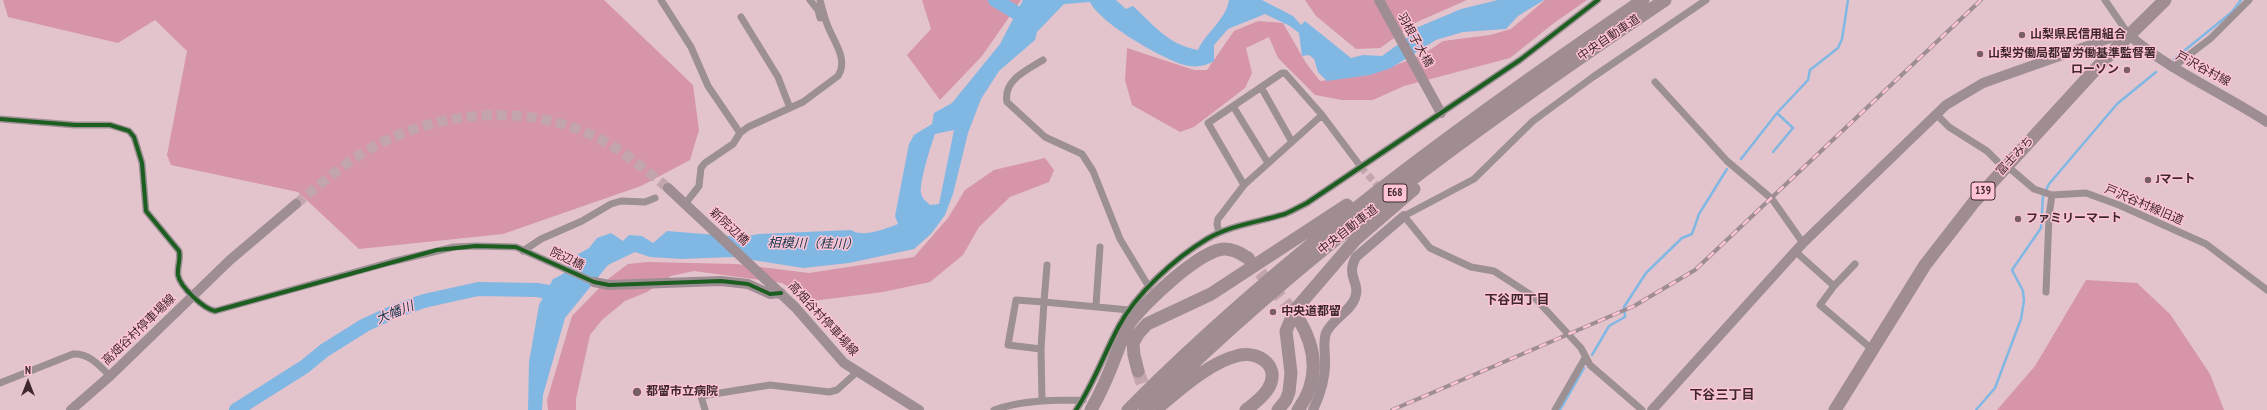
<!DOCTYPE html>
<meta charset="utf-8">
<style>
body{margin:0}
#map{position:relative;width:2267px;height:410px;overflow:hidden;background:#e3c4cd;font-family:"PT Sans Narrow",sans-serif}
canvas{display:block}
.north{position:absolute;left:8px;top:362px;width:40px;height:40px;-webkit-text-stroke:3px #fec4d4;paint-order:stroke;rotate:0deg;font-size:11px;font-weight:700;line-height:16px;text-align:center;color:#3e282e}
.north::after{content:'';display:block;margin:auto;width:14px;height:18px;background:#3e282e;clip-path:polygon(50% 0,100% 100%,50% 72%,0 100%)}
</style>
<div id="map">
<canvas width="2267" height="410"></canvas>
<div class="north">N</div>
</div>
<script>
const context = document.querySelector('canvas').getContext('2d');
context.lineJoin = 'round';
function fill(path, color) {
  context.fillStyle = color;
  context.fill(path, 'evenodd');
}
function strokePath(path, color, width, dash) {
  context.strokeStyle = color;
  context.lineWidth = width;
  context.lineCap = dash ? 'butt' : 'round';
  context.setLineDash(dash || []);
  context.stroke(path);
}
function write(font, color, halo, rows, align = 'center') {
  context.font = font + ' "PT Sans Narrow","Noto Sans JP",sans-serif';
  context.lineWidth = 3;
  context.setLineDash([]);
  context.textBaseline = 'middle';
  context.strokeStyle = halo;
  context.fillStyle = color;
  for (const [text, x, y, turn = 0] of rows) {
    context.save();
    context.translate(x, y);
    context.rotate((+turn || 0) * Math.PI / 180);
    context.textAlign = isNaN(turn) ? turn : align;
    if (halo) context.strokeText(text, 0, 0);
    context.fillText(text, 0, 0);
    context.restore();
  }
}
fill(new Path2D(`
 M3 0H604L693 85 699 130 690 160 641 186 503 234 359 249 298 192 171 165 167 155 187 51 155 20 118 43 8 17Z
 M922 0H1021L982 56 940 100 907 55 931 29Z
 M1305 0H1467L1417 22 1380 48 1356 49 1316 16Z
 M1545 0H1587L1554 23 1510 58 1404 86 1373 100H1342L1315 95 1278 58 1269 37 1246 48 1252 73 1245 88 1194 127 1180 132 1132 105 1125 80 1127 48 1194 70H1207L1234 31 1258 21 1283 23 1306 63 1320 81 1370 75 1422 55 1443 41 1490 35 1511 29Z
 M1045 158 1054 170 1049 182 1010 197 979 227 963 255 930 282 883 292 812 301 782 283 694 271 671 276 647 292 625 301 602 320 590 335 576 399V410H548L547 400 572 316 608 279 628 264 647 262 736 264 809 273 914 257 948 218 965 190 994 170Z
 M2086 280 2137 283 2170 314 2210 374 2224 410H1997L2035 366Z`), '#d695a9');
fill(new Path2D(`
 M1023 0H1116L1126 9 1133 6C1155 26 1167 44 1198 50 1206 32 1226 20 1229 0H1262L1293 16 1301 25 1305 21 1351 58 1363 55 1382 56 1407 38 1416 28 1461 9 1498 0H1544L1518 16 1506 29 1463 32 1436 40 1391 68 1370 75 1327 81 1318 72 1314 59 1309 55 1302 56 1299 33 1290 26 1265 14 1228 29 1214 45V61C1205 67 1192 68 1181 64 1158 56 1100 23 1090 2L1064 4 1037 32 1035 40 999 71 981 99 968 133 953 194 945 215 931 234 914 249 849 263 803 268 734 257 681 259 650 257 635 252 608 265 565 318 543 395 542 410H528L529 362 539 305 553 279 563 274 577 255 589 248 597 238 611 233 623 241 629 235 642 236 653 243 667 231 742 237 759 234 851 230C863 238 884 229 898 224L895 216 909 144 914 135 932 124 934 113 952 103 1000 44ZM954 130 939 204 930 205C926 201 922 199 921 193 919 183 931 145 935 134Z`), '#81b7e3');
strokePath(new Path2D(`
 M2174 59 2232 12 2241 0
 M1773 152 1793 128 1777 113
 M1741 159 1777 113 1808 80 1810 70 1838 48 1842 39 1848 0
 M1592 355 1609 326 1625 317 1624 307 1646 273 1682 238 1692 234 1699 214 1727 169
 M1560 410 1584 368
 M1976 410 1995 388 2021 319 2024 301 2023 291 2012 270 2041 228 2043 196 2049 184 2117 104 2156 72`), '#81b7e3', 2.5);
strokePath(new Path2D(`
 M995 0 1032 22
 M236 410 304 367 325 350 365 325 398 310 424 301 478 289 537 290 566 295`), '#81b7e3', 14);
strokePath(new Path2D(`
 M1361 167 1382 191`), '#c2a5ad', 7, [7, 3.5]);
strokePath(new Path2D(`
 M296 204C318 186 341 166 366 151 436 110 529 101 602 140 626 153 647 171 668 188`), '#c2a5ad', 10, [10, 5]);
strokePath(new Path2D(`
 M1248 258 1298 318
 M1138 371 1149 403`), '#c2a5ad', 13, [13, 6]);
strokePath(new Path2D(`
 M661 0 691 47 708 86 740 133
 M810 0 818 10 820 18
 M2105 0 2129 35
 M741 17 778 77 790 108
 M1043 60C1027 70 1003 80 1007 102L1045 137 1082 154 1093 171 1120 239 1149 287
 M2172 68 2211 38 2249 0
 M1655 82 1727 161 1772 199 1803 243
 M1261 87 1292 142
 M1233 106 1268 163
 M1936 114 1949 127 1987 151 2004 168
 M0 119 75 125H110L129 131 134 137 142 163 146 211 179 251C181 260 177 266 178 275 180 287 204 309 215 311L391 262 454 247 476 246 516 247 594 282
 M2006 165 2034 189 2052 195 2086 193 2119 205 2206 244 2267 290
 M1244 185 1208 123 1282 73H1285L1322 115 1361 167
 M685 204 699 186 701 168 705 163 733 144 740 133 748 127 803 102 838 76C849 59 833 41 827 24 824 16 822 8 820 0
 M1219 233 1217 224 1218 219 1244 185 1322 115
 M523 251 541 239 582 221 611 204 621 201 645 202 655 198
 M1796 252 1834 286 1820 305 1873 350
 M1834 286 1855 264
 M2046 292 2049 216 2052 195
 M1096 305 1100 247
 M1041 349 1008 345 1016 300 1044 302 1047 265
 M0 383 73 354C89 353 99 365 110 376
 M1042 400 1041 349 1044 302 1129 310
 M705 410 701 396 770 385 829 392 837 390 857 372
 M994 410C1023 400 1053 400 1083 400
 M1076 410C1094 383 1104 354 1119 326 1136 294 1175 258 1207 239 1230 225 1259 222 1285 214 1292 211 1299 207 1307 203L1520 60 1598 0
 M1555 410 1585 358
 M1642 410 1590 365 1581 348 1534 297 1494 271 1471 267 1430 248 1404 216 1474 179 1533 121 1593 77 1706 0`), '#9c9093', 7);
strokePath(new Path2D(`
 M1379 0 1441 113
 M668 188 795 307 844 363 919 410
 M594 282 609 285 721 281 748 284 770 294 781 293
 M71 410 110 376 230 260 296 204
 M1313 410C1320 395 1326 377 1325 360 1325 351 1323 341 1326 333 1332 319 1351 311 1355 298 1361 282 1345 277 1356 257L1404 216
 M1652 410 1803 243 1946 105 1983 83 2113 37 2129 35C2170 71 2221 92 2267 122`), '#9e8e93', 10);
strokePath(new Path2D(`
 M1298 318C1317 349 1320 380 1298 410
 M1138 371 1134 355 1133 343 1138 334 1147 324 1211 294 1347 205
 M1160 406C1183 387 1210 362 1240 355 1261 351 1281 368 1268 389 1262 398 1254 404 1246 410
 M1091 410C1101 392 1109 374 1116 355 1120 346 1122 335 1127 327 1140 306 1202 248 1225 249 1234 249 1241 254 1248 258
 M1128 410C1283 254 1461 124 1643 0
 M1145 410C1302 253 1482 123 1665 0
 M1278 410 1286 400 1289 392 1291 373 1286 331 1295 310 1356 239 1414 189
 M1835 410 1925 265 1974 202 2104 60 2165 0`), '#9f8d92', 13);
const rail = new Path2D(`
 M1392 410 1634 306 1695 270 1981 0`);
strokePath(rail, '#9e8d92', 4);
strokePath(rail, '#fec4d4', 2.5, [8]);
strokePath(new Path2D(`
 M0 119 75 125H110L129 131 134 137 142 163 146 211 179 251C181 260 177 266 178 275 180 287 204 309 215 311L437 250 476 246 516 247 594 282 609 285 721 281 748 284 770 294 781 293
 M1076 410C1094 383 1104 354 1119 326 1136 294 1175 258 1207 239 1230 225 1259 222 1285 214 1292 211 1299 207 1307 203L1520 60 1598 0`), '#1b5e20', 4);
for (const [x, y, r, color] of [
 [2022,35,4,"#785f66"],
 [1980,54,4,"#785f66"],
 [2127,70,4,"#785f66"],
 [2148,180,4,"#785f66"],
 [2018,219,4,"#785f66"],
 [1273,312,4,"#785f66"],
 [637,392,5,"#785f66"]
]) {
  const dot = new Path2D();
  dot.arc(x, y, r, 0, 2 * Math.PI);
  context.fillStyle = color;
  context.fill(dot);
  strokePath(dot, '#fec4d4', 1.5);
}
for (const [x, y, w] of [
 [1983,191,24],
 [1395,193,24]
]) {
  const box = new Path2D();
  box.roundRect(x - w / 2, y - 9, w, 18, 3);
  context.fillStyle = '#fec4d4';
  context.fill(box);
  strokePath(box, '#3e282e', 1);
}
write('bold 11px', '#3e282e', null, [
 ["139",1983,191],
 ["E68",1395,193]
]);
write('bold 12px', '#3e282e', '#fec4d4', [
 ["山梨県民信用組合",2030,35],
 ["山梨労働局都留労働基準監督署",1988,54],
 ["ローソン",2119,70,"right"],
 ["Jマート",2156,180],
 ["ファミリーマート",2026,219],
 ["中央道都留",1281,312],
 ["都留市立病院",646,392]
], 'left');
write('12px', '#3e282e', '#fec4d4', [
 ["中央自動車道",1609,38,-34],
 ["羽根子大橋",1415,40,61],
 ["戸沢谷村線",2203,69,28],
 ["富士みち",2015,156,-47],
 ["戸沢谷村線旧道",2144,205,23],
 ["新院辺橋",729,227,43],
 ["中央自動車道",1348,230,-38],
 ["院辺橋",567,259,25],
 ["高畑谷村停車場線",823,319,47],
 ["高畑谷村停車場線",139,330,-44]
]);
write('italic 13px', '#0f364e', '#fec4d4', [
 ["相模川（桂川）",813,244,1],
 ["大幡川",395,313,-22]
]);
write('bold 13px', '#3e282e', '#fec4d4', [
 ["下谷四丁目",1517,300],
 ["下谷三丁目",1722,395]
]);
</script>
